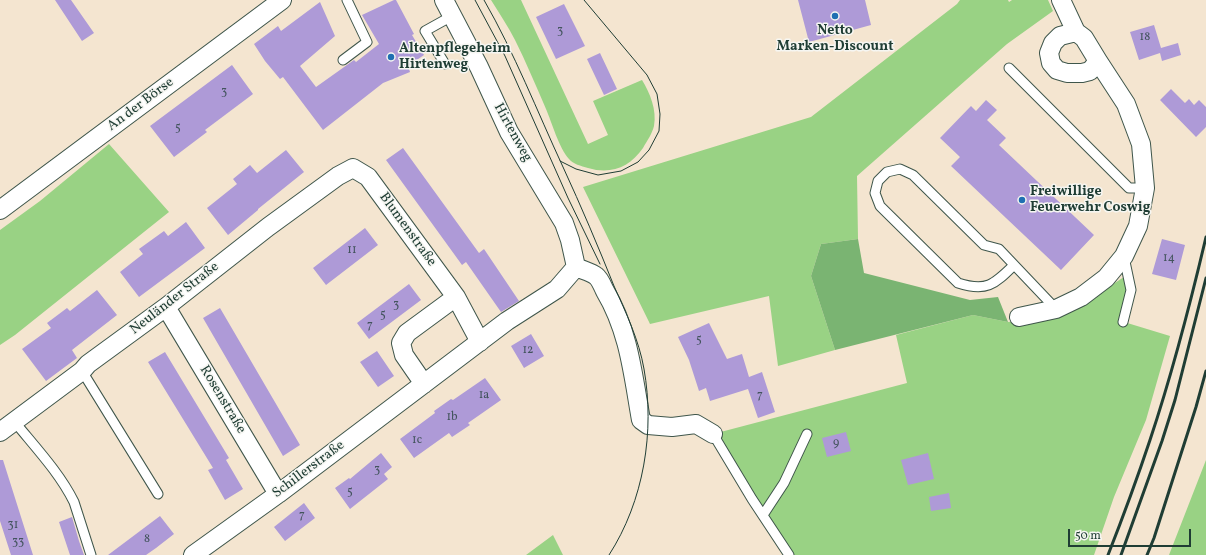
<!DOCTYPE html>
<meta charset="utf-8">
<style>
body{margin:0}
#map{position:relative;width:1206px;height:555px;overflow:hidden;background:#f4e5d0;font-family:Vollkorn,serif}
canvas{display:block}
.scale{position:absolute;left:1068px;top:529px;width:123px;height:18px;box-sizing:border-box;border:2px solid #1f3d34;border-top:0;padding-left:5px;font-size:12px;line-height:14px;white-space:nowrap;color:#1f3d34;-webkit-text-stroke:3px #f6f6f2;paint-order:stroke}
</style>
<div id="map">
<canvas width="1206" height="555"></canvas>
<div class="scale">50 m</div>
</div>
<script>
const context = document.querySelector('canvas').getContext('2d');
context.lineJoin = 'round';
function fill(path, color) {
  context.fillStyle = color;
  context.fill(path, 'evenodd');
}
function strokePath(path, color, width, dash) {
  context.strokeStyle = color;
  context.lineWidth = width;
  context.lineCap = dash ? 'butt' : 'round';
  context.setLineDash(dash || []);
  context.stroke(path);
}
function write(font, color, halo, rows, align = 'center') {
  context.font = font + ' Vollkorn,serif';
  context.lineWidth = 3;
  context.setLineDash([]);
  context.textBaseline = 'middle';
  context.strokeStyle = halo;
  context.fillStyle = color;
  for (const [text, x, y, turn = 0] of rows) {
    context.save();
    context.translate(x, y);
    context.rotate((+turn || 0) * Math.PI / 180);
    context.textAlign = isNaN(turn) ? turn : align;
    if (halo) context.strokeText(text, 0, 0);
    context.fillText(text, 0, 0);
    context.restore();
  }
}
fill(new Path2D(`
 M491 0H521L588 144 608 135 593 101 642 80C650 93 657 110 654 126 652 134 647 141 643 148 630 167 611 175 588 168 581 166 573 164 569 159 559 148 552 123 546 109 536 86 526 62 515 40 508 26 499 13 491 0Z
 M960 0H1008L1009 2 1012 0H1048L1053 11 1007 44 857 176 858 239 821 244 811 276 835 350 778 366 769 296 650 324 583 187 811 117 957 4Z
 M109 144 169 212 15 335 0 345V230L40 201Z
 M1127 275 1131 290 1124 322 1170 336 1146 420 1114 497 1094 555H789L713 434 907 383 896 335 973 315 1008 322 1056 316 1098 294Z
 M1206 460V555H1169Z
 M553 535 563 555H526Z`), '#99d284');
fill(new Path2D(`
 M858 239 864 273 970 300 998 297 1008 322 973 315 835 350 811 276 821 244Z`), '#7ab472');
fill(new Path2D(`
 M55 0H71L94 33 82 41Z
 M394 0H396L414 34 412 35 424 55 408 66 410 72 383 83 323 130 283 77 280 79 265 61 254 44 278 26 281 31 320 2 335 36 300 66 316 87 354 60 356 62 379 44 362 15Z
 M798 0H865L871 25 809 42Z
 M564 4 585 46 556 59 536 17Z
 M1154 25 1161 48 1178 43 1181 55 1162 61 1160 53 1139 60 1130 32Z
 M600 53 617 89 604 95 587 59Z
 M232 65 253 94 205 130 207 132 174 157 150 126Z
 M1171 89 1185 103 1189 99 1194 105 1199 100 1206 107V127L1196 137 1160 100Z
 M986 100 997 110 987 120 1006 138 999 145 1094 235 1061 270 951 166 960 157 940 138 971 106 976 111Z
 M403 148 479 253 484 249 519 301 501 312 466 262 462 265 386 160Z
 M286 150 304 172 258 209V210L228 235 207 208 237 184 233 179 250 165 257 173Z
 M186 222 205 248 139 297 120 272 143 254 139 249 164 231 168 236Z
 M365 228 378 245 326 285 313 268Z
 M1162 239 1185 245 1176 280 1152 274Z
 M409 284 421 300 369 339 357 323Z
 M97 290 117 315 72 350 77 358 46 381 22 349 51 328 47 323 67 308 70 311Z
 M220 308 300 445 283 456 203 318Z
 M709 323 727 359 742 354 749 377 762 372 775 412 758 418 748 389 710 401 706 388 699 391 689 360 678 337Z
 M531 334 544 356 524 368 511 346Z
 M377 351 394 376 378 387 360 362Z
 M165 352 229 458 226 460 243 489 225 500 208 470 213 468 148 362Z
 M485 378 501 400 468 423 470 425 452 437 449 433 414 458 400 439 435 413 434 411 451 399 453 400Z
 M846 432 851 451 827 457 822 438Z
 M381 453 392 467 384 474 388 479 350 509 335 488 349 478 350 479Z
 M928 453 934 479 908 485 901 460Z
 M0 460H3L33 555H11L0 521Z
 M949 493 951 508 931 511 929 497Z
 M304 503 315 518 285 541 274 527Z
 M160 516 174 534 156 548 146 555H108Z
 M72 517 79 541 84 555H70L59 522Z`), '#ae9ad7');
const service = new Path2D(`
 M343 60 367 42 347 0
 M445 64 425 31 452 16
 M1009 68 1129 188H1145
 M1014 265C994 285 986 292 958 283L880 206 875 193 878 181 887 172 900 169 913 175 984 245 999 249 1056 309
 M1123 322 1131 290 1124 257
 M82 371 158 494
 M14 421C35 447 59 472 74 502L91 555
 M713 434 752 499 789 555
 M763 515 784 483 807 434`);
const minor = new Path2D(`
 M444 0 479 67 509 132 564 223 570 240 576 267
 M1061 0 1076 32 1084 38 1098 61 1090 71 1082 73H1067L1057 70 1051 63 1049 53 1053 43 1060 36 1076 32
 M0 210 282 0
 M576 267C582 270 591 272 596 276 600 279 603 287 605 291 629 331 633 375 641 420L648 425 672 427 696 424 713 434
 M166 307 278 494
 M1019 317 1056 309 1081 297 1106 278 1124 256 1138 226 1145 188 1141 144 1126 104 1098 61
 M424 384 404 355 401 343 407 333 456 297
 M0 432 82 371 88 364 166 307 268 227 338 176 353 168 368 177 456 297 480 342
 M193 555 278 494 507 321 557 289 576 267`);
strokePath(service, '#3f564b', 11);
strokePath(minor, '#3f564b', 20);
strokePath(service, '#fff', 9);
strokePath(minor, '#fff', 18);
strokePath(new Path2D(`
 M475 0 505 56 568 198 600 264
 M484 0C515 54 537 111 563 167 581 206 598 246 614 286 626 313 639 340 644 369 655 431 644 501 609 555
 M560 161 576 169 598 175 621 171 638 162 649 150 659 131 660 114 657 94 647 75 584 0`), '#1f3d34', 1);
strokePath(new Path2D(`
 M1108 555C1123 517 1137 479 1150 440 1172 374 1190 305 1206 237
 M1121 555 1162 441 1175 400 1206 278
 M1147 555 1154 538 1196 407 1206 371`), '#1f3d34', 3);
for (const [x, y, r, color] of [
 [835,16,4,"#1f6fb2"],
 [391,57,4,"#1f6fb2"],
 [1022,200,4,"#1f6fb2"]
]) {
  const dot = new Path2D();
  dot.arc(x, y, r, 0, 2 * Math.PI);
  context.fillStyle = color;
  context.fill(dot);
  strokePath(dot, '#f6f6f2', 1.5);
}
write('12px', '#43545d', null, [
 ["3",560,32],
 ["18",1145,38],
 ["3",224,93],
 ["5",178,129],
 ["11",352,251],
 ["14",1169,259],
 ["3",396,306],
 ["5",383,316],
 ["7",370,326],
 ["5",699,341],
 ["12",528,351],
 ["1a",484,396],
 ["7",760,396],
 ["1b",452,418],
 ["1c",417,441],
 ["9",836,444],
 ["3",377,471],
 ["5",350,493],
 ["7",302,516],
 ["31",13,526],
 ["8",147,540],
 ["33",18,543]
]);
write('bold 14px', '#1f3d34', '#f6f6f2', [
 ["Netto",835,31,"center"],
 ["Marken-Discount",835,47,"center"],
 ["Altenpflegeheim",399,49],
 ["Hirtenweg",399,65],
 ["Freiwillige",1030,192],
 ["Feuerwehr Coswig",1030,208]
], 'left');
write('14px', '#1f3d34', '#f6f6f2', [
 ["An der Börse",141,105,-37],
 ["Hirtenweg",512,133,61],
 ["Blumenstraße",407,230,54],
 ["Neuländer Straße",175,299,-38],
 ["Rosenstraße",222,400,59],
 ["Schillerstraße",309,470,-37]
]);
</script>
